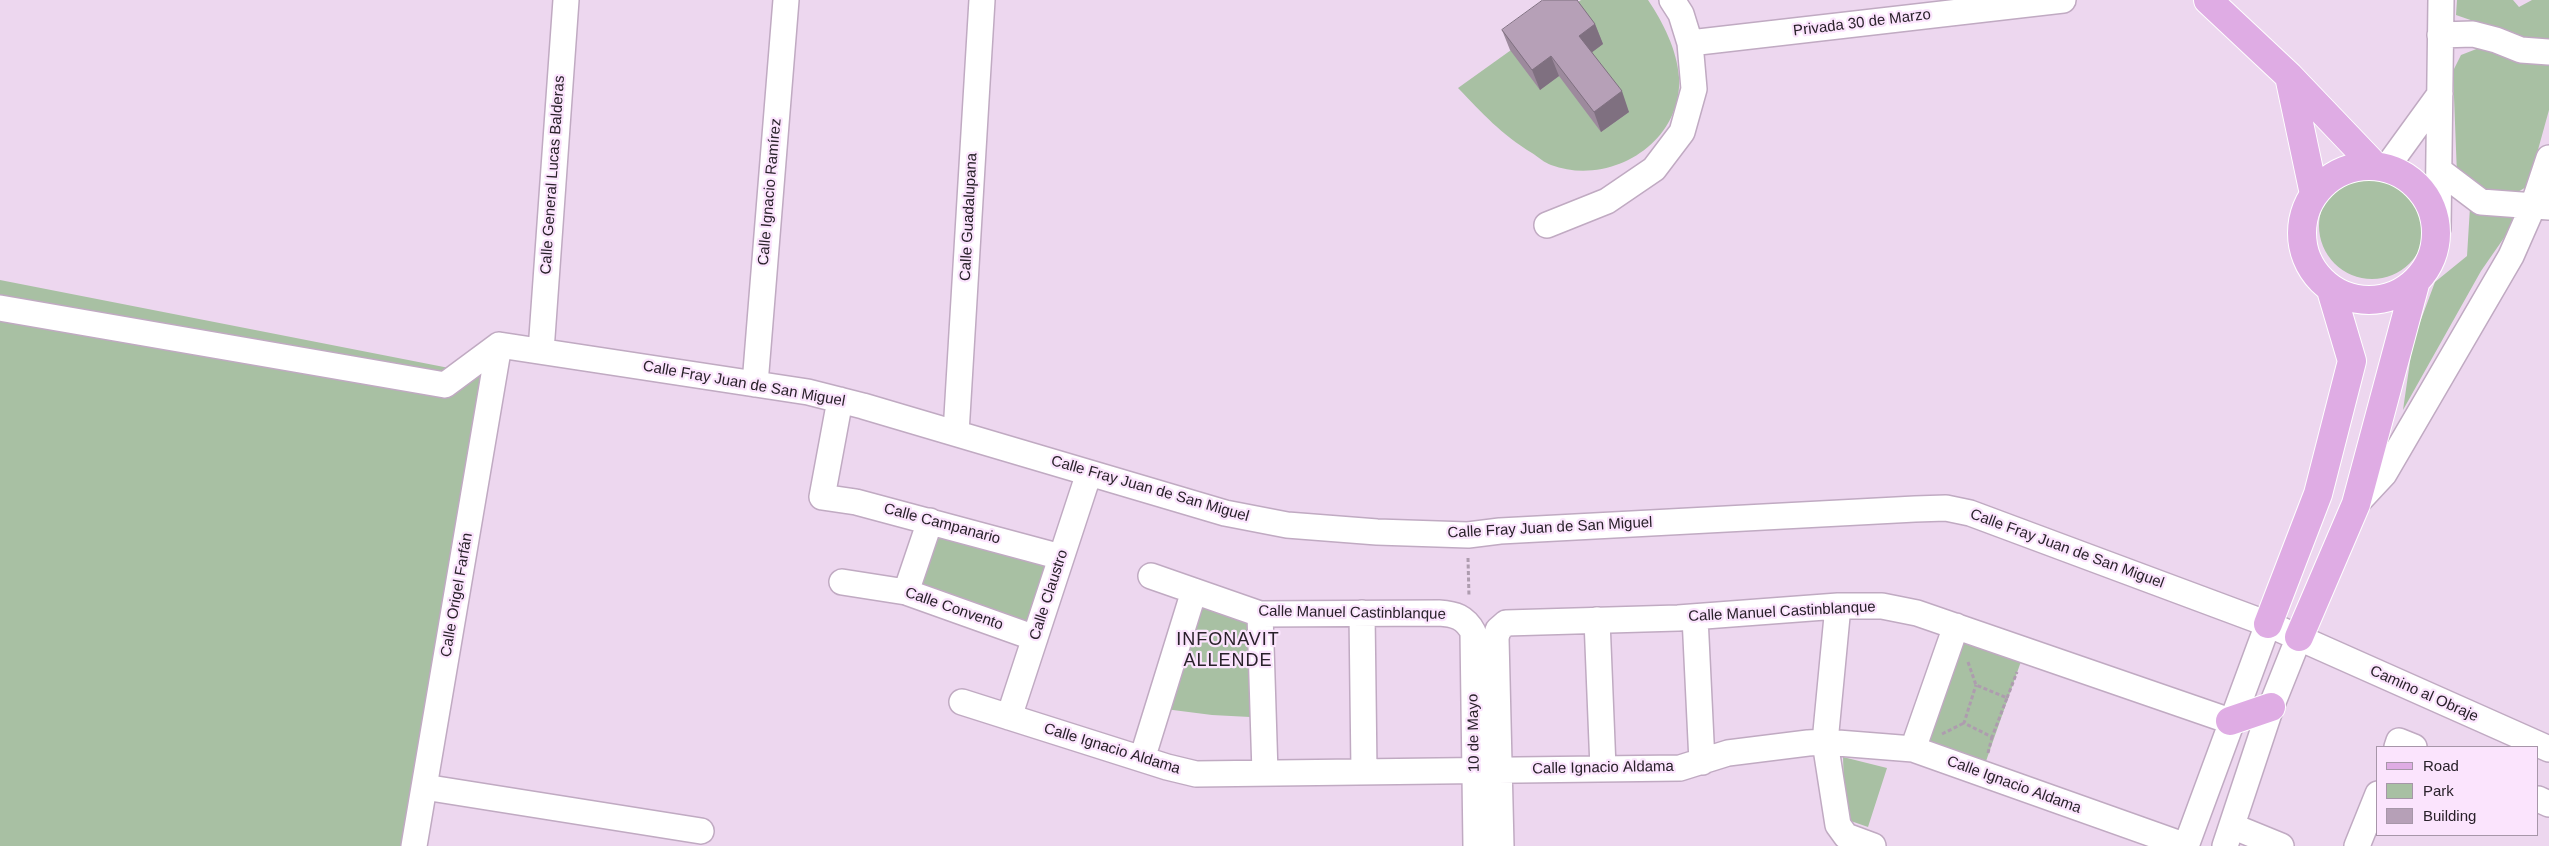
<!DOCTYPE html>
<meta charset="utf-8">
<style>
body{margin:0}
#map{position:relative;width:2549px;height:846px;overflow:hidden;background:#edd7ef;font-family:Helvetica,sans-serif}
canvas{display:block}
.legend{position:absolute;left:2376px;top:746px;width:162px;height:90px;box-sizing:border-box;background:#fbe4fd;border:1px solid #a796a9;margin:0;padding:6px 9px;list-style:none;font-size:15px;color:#29212a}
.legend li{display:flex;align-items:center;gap:10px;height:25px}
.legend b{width:25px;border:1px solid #a796a9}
</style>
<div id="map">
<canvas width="2549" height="846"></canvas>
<ul class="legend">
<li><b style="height:6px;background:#dface4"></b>Road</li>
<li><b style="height:14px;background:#a8c0a3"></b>Park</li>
<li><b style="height:14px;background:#b6a0b7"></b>Building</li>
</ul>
</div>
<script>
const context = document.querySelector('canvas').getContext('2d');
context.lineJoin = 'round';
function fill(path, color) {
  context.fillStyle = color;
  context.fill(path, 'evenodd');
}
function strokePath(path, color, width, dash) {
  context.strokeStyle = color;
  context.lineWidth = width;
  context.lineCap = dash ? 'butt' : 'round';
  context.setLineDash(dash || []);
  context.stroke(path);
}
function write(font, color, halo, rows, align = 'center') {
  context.font = font + ' Helvetica,sans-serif';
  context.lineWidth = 4.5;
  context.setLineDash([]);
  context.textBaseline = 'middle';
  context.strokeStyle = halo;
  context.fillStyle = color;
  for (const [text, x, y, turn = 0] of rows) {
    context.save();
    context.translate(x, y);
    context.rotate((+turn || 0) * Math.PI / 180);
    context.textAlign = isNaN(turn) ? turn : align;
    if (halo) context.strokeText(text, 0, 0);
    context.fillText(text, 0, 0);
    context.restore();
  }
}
fill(new Path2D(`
 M1581 0H1648C1663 22 1677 50 1679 77 1683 143 1610 187 1551 165 1545 163 1538 157 1532 153 1501 134 1483 114 1458 88Z
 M2457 0H2513L2519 7 2532 0H2549V44L2537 43 2456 15Z
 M2479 48C2505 53 2520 64 2549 64V110L2528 186 2516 193 2470 187 2457 175 2453 71 2461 55Z
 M2319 226a53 53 0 1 1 106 0a53 53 0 1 1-106 0Z
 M2470 207 2510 211 2515 222 2481 271 2403 410 2413 341 2435 282 2467 256Z
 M0 280 495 377 414 846H0Z
 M935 522 1054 561 1032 624 909 585Z
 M1198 592 1252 618 1250 717 1212 715 1165 709Z
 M1956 626 2025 650 1985 764 1913 749Z
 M1843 757 1887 768 1868 827 1845 819Z`), '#a8c0a3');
const minor = new Path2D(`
 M2440 35 2473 34 2496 40 2521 50 2549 52
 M1690 43 2063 0
 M2387 167 2440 94
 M2440 171 2481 202 2549 207
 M1547 225 1607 201 1654 169 1682 132 1694 89 1690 43 1681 14 1672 0
 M2438 228 2441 0
 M0 308 445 385 499 345
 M499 345 808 392 863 406 1225 513 1287 525 1377 532 1468 535 1500 531 1915 509 1946 508 1970 513 2268 624 2549 749
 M541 351 566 0
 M755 384 786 0
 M840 400 822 497 856 502 1061 557
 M956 433 982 0
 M2356 504 2384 474 2511 256 2533 206 2549 158
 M1151 576 1260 614 1439 613C1455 614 1465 617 1473 632L1476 846
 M842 582 906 592 1035 638
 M906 592 930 521
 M1838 606 1825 742 1838 825 1846 836 1873 846
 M1362 613 1364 771
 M1260 614 1265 773
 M1695 617 1702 762
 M1597 620 1603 768
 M962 702 1167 767 1196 774 1680 768 1728 753 1808 743 1825 742 1913 749 2186 846
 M1009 717 1089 473
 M2397 747 2399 741 2414 747
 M1913 749 1956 626
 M1142 759 1194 591
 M424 787 701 831
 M2538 799 2549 804
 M2232 826 2281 846
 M414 846 499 345
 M1501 846 1496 638 1498 630 1506 623 1678 618 1838 606H1882L1917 613 2230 721
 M2186 846 2268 624
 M2225 846 2271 707 2299 637
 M2357 846 2378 794`);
const major = new Path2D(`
 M2208 0 2289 76 2374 165
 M2289 76 2314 194
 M2302 233a67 67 0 1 1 134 0a67 67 0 1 1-134 0Z
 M2268 624 2318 494 2352 361 2331 290
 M2299 637 2356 504 2415 284
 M2230 721 2271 707`);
strokePath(minor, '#c0aac2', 28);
strokePath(major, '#fff', 30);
strokePath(new Path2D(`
 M1468 558 1469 597
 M1968 662 1976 685 2007 698 1992 737 1964 723 1976 685
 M2007 698 2017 672
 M1942 734 1964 723
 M1988 753 1992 737`), '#ae9caf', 3, [4, 2.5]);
strokePath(minor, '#fff', 25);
strokePath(major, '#dface4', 28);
fill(new Path2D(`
 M1595 24 1603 44 1592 52 1629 112 1601 132 1559 76 1540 90 1510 50 1502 30Z`), '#9d8a9d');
fill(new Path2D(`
 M1595 24 1603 44 1587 56 1579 36Z
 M1551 56 1559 76 1540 90 1532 70Z
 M1622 91 1629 112 1601 132 1594 112Z`), '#7f7080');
const building = new Path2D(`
 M1543 0H1577L1595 24 1579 36 1622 91 1594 112 1551 56 1532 70 1502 30Z`);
fill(building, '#b6a0b7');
strokePath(building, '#7f7080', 1);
write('15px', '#29212a', '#fbe4fd', [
 ["Privada 30 de Marzo",1862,23,-7],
 ["Calle General Lucas Balderas",553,175,-86],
 ["Calle Ignacio Ramírez",770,192,-85],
 ["Calle Guadalupana",969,217,-87],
 ["Calle Fray Juan de San Miguel",744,384,10],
 ["Calle Fray Juan de San Miguel",1150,489,16],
 ["Calle Campanario",942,524,15],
 ["Calle Fray Juan de San Miguel",1550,528,-3],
 ["Calle Fray Juan de San Miguel",2067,549,20],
 ["Calle Origel Farfán",457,595,-80],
 ["Calle Claustro",1049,595,-72],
 ["Calle Convento",954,609,19],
 ["Calle Manuel Castinblanque",1782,612,-3],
 ["Calle Manuel Castinblanque",1352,613,1],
 ["Camino al Obraje",2424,694,24],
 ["10 de Mayo",1474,733,-91],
 ["Calle Ignacio Aldama",1112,749,17],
 ["Calle Ignacio Aldama",1603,768,-1],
 ["Calle Ignacio Aldama",2014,785,20]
]);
context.letterSpacing = '1px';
write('18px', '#29212a', '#fbe4fd', [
 ["INFONAVIT",1228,640],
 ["ALLENDE",1228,661]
]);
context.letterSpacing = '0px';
</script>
